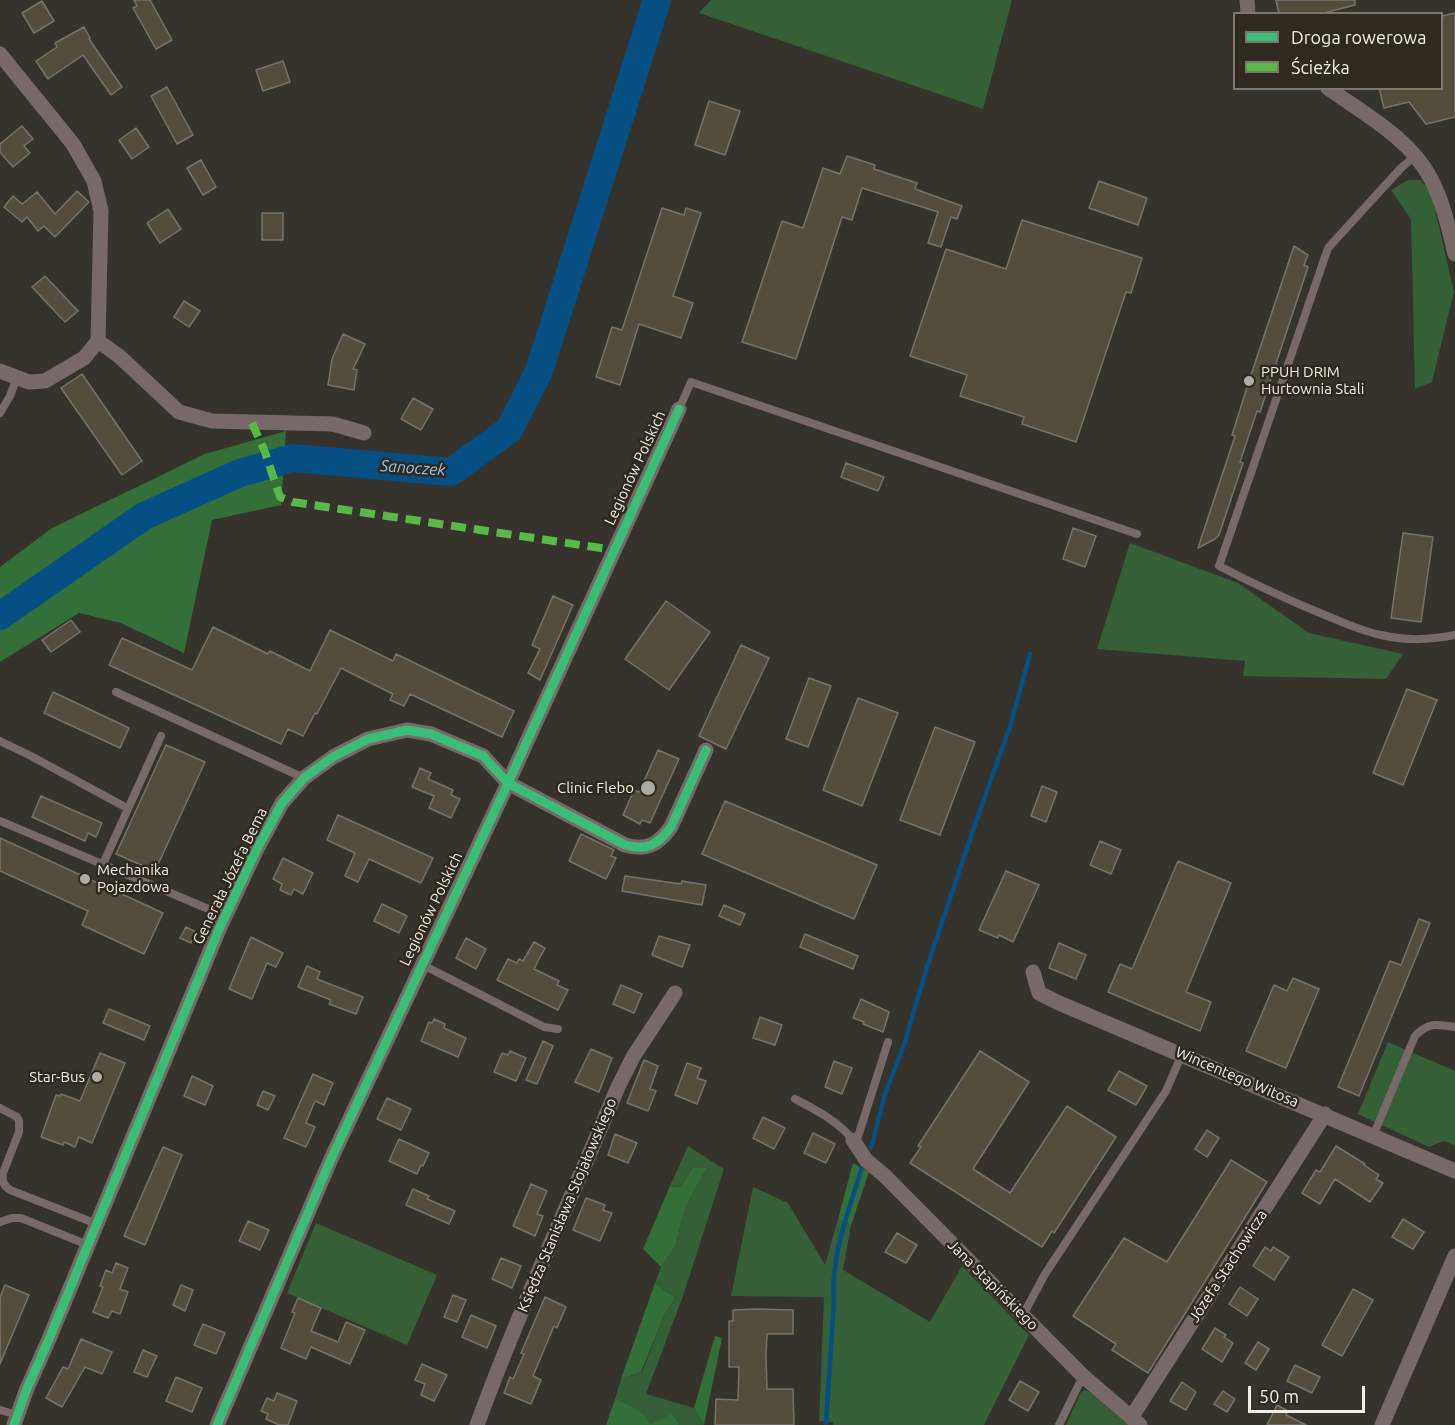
<!DOCTYPE html>
<meta charset="utf-8">
<style>
body{margin:0}
#map{position:relative;width:1455px;height:1425px;overflow:hidden;background:#36332c;font-family:Ubuntu,sans-serif}
canvas{display:block}
.legend{position:absolute;left:1233px;top:12px;width:210px;height:78px;box-sizing:border-box;background:#2f291f;border:2px solid #7c776f;margin:0;padding:8px 10px;list-style:none;font-size:18px;color:#f0ece6}
.legend li{display:flex;align-items:center;gap:12px;height:30px}
.legend b{width:30px;border:2px solid #7c776f}
.scale{position:absolute;left:1248px;top:1386px;width:117px;height:27px;box-sizing:border-box;border:3px solid #f0ece6;border-top:0;padding-left:8px;font-size:18px;line-height:21px;white-space:nowrap;color:#f0ece6;-webkit-text-stroke:4px #2f291f;paint-order:stroke}
</style>
<div id="map">
<canvas width="1455" height="1425"></canvas>
<ul class="legend">
<li><b style="height:8px;background:#3abd76"></b>Droga rowerowa</li>
<li><b style="height:8px;background:#58b947"></b>Ścieżka</li>
</ul>
<div class="scale">50 m</div>
</div>
<script>
const context = document.querySelector('canvas').getContext('2d');
context.lineJoin = 'round';
function fill(path, color) {
  context.fillStyle = color;
  context.fill(path, 'evenodd');
}
function strokePath(path, color, width, dash) {
  context.strokeStyle = color;
  context.lineWidth = width;
  context.lineCap = dash ? 'butt' : 'round';
  context.setLineDash(dash || []);
  context.stroke(path);
}
function write(font, color, halo, rows, align = 'center') {
  context.font = font + ' Ubuntu,sans-serif';
  context.lineWidth = 5;
  context.setLineDash([]);
  context.textBaseline = 'middle';
  context.strokeStyle = halo;
  context.fillStyle = color;
  for (const [text, x, y, turn = 0] of rows) {
    context.save();
    context.translate(x, y);
    context.rotate((+turn || 0) * Math.PI / 180);
    context.textAlign = isNaN(turn) ? turn : align;
    if (halo) context.strokeText(text, 0, 0);
    context.fillText(text, 0, 0);
    context.restore();
  }
}
fill(new Path2D(`
 M711 0H1012L983 109 699 13Z
 M1408 180H1420L1431 192 1454 292 1432 382 1415 389 1411 219 1391 190Z
 M1130 543 1238 583 1309 633 1403 654 1386 679 1243 676 1245 661 1097 649Z
 M1388 1042 1455 1071V1146L1444 1141 1429 1147 1358 1114Z
 M688 1146 724 1169 683 1296 646 1394 694 1408 704 1425H678L679 1421 672 1415 650 1424 615 1399 621 1379 642 1372 666 1312 675 1298 655 1283 661 1267 675 1247 686 1206 707 1168 681 1187 670 1186Z
 M753 1187 788 1203 825 1265 838 1219 851 1225 843 1270 930 1322 962 1266 1029 1335 984 1425H833V1422L819 1421 824 1297 731 1296Z
 M316 1223 437 1275 407 1345 287 1293Z
 M1085 1390 1090 1392 1128 1425H1066L1081 1392Z`), '#345f37');
fill(new Path2D(`
 M286 431 281 505 212 520 184 653 121 623 79 613 0 662V567L52 528 205 454Z
 M853 1163 869 1172 851 1225 838 1219Z
 M693 1168H707L686 1206 675 1247 661 1267 643 1249 670 1186 681 1187Z
 M655 1283 675 1298 666 1312 641 1372 621 1379Z
 M715 1336 722 1338 704 1425 694 1408Z
 M615 1399C629 1405 643 1410 650 1424L672 1414 679 1422 678 1425H606Z`), '#336f38');
strokePath(new Path2D(`
 M871 1148 885 1094 904 1045 927 967 975 824 1010 727 1030 654
 M826 1423 834 1302C830 1256 849 1211 862 1167`), '#054f83', 4.5);
strokePath(new Path2D(`
 M0 616 144 516 240 473 293 458 451 472 509 430 539 371 657 0`), '#054f83', 28);
const building = new Path2D(`
 M134 0H150L172 40 156 49 133 8 137 6Z
 M1276 0H1355V5L1320 14H1279Z
 M42 1 54 21 34 33 22 13Z
 M1455 13V117L1426 124 1409 102 1384 108 1379 88H1442V16Z
 M84 27 90 38 89 39 122 87 111 95 83 55 48 79 36 61 57 47 55 43Z
 M283 61 290 82 263 91 256 70Z
 M167 87 193 135 177 144 151 96Z
 M709 101 740 111 725 155 695 145Z
 M22 126 33 139 24 146 30 153 13 167 0 152V144Z
 M136 128 149 147 132 159 119 140Z
 M847 156 875 165 874 169 917 183 915 189 962 206 957 219 951 217 941 247 928 243 938 212 862 188 852 220 842 217 796 359 742 342 782 221 803 228 823 168 840 174Z
 M201 160 216 187 203 195 187 168Z
 M1099 181 1147 198 1138 225 1089 208Z
 M77 191 89 202 55 237 44 226 38 231 27 217 22 222 4 207 13 196 22 204 37 192 55 214Z
 M662 208 684 215 686 208 701 213 673 296 693 303 681 338 639 324 620 385 596 377 612 327 622 330Z
 M168 209 181 229 160 243 147 223Z
 M262 213H283V240H262Z
 M1022 220 1142 258 1131 293 1126 292 1076 442 1022 424 1024 417 960 396 967 375 910 356 946 249 1006 269Z
 M1294 246 1308 255 1304 265 1308 267 1260 412 1257 411 1240 462 1243 463 1219 535 1215 539 1198 548 1235 436 1232 435 1249 381Z
 M45 276 78 311 65 322 32 287Z
 M184 301 200 311 189 327 174 317Z
 M343 334 365 344 353 369 357 370 354 390 328 385 332 359Z
 M82 374 142 461 122 475 61 388Z
 M413 398 433 409 421 430 401 419Z
 M846 463 884 477 878 491 841 477Z
 M1073 528 1096 536 1085 567 1063 559Z
 M1403 533 1433 537 1421 622 1391 618Z
 M553 596 573 605 540 680 528 673 540 649 532 645Z
 M666 601 710 632 669 690 625 659Z
 M71 620 80 632 51 652 42 640Z
 M213 627 268 654 270 651 310 671 330 630 393 661 396 654 514 711 502 737 410 694 404 706 390 700 393 694 341 668 317 714 315 713 303 736 288 729 281 744 109 665 122 638 192 670Z
 M741 645 769 658 726 749 699 736Z
 M809 678 831 686 808 747 786 739Z
 M1407 689 1437 700 1403 785 1373 773Z
 M53 692 129 728 120 748 44 713Z
 M858 698 898 713 862 806 823 790Z
 M935 727 975 742 940 835 900 820Z
 M166 745 205 762 155 871 116 854Z
 M658 750 679 759 650 823 642 820 640 824 623 815 634 790 639 792Z
 M420 768 431 773 428 779 453 790 451 795 460 799 451 818 429 808 434 796 412 787Z
 M1042 786 1057 792 1046 822 1031 816Z
 M41 796 102 823 96 837 88 833 85 841 32 817Z
 M725 801 877 865 854 919 702 854Z
 M338 815 433 858 421 883 369 859 358 882 345 876 355 853 327 840Z
 M581 834 614 850 611 856 616 858 606 879 569 861Z
 M0 838 163 913 144 954 82 925 88 911 0 871Z
 M1100 841 1121 850 1111 874 1090 865Z
 M283 858 313 873 303 894 294 889 291 895 280 890 282 884 273 879Z
 M1178 861 1231 883 1186 992 1211 1002 1200 1031 1108 992 1120 964 1132 969Z
 M1006 871 1039 885 1013 942 999 935 998 938 979 930Z
 M625 876 681 884 682 881 706 885 702 905 622 891Z
 M382 904 407 916 399 933 374 921Z
 M724 905 745 914 740 925 719 916Z
 M1419 919 1430 923 1359 1096 1338 1087 1390 961 1401 965Z
 M186 927 196 932 191 943 180 938Z
 M805 934 858 956 853 969 800 947Z
 M659 936 690 945 682 967 652 955Z
 M251 937 283 953 276 967 267 963 252 999 229 989Z
 M466 938 486 949 476 969 456 958Z
 M534 942 545 948 534 969 559 981 557 985 568 990 558 1010 497 980 508 959 517 963 519 959 523 961Z
 M1059 943 1086 955 1076 979 1049 968Z
 M307 966 320 972 317 979 363 997 356 1014 329 1004 331 1000 298 987Z
 M1293 978 1319 989 1286 1068 1246 1051 1274 985 1287 991Z
 M621 985 642 994 634 1013 613 1004Z
 M861 999 889 1012 883 1032 863 1024 864 1022 853 1018Z
 M109 1009 150 1026 144 1040 103 1023Z
 M760 1017 782 1025 775 1045 753 1038Z
 M434 1019 445 1024 444 1028 466 1038 458 1057 421 1041 429 1022 432 1023Z
 M543 1041 553 1046 537 1084 526 1080Z
 M591 1049 612 1058 599 1092 575 1082Z
 M510 1051 526 1058 516 1081 494 1072 502 1053 508 1055Z
 M980 1051 1029 1082 973 1169 1010 1193 1067 1106 1116 1137 1054 1233 1052 1231 1042 1247 910 1163 921 1147 918 1146Z
 M100 1053 125 1063 92 1143 79 1137 75 1147 64 1142 63 1145 41 1137 56 1095 60 1096 61 1094 80 1101Z
 M644 1060 658 1066 650 1089 656 1091 648 1111 627 1103Z
 M834 1061 852 1068 842 1094 825 1087Z
 M687 1063 701 1068 697 1078 706 1081 697 1104 675 1095Z
 M1119 1071 1147 1086 1136 1105 1108 1090Z
 M313 1074 333 1083 324 1105 315 1101 306 1123 315 1127 306 1147 284 1138Z
 M192 1076 213 1086 205 1105 184 1096Z
 M263 1091 275 1096 268 1110 257 1105Z
 M387 1098 411 1109 401 1130 377 1119Z
 M763 1117 785 1128 774 1149 753 1138Z
 M1207 1130 1219 1138 1207 1157 1195 1149Z
 M813 1133 835 1144 826 1163 804 1153Z
 M615 1134 637 1143 628 1163 608 1155Z
 M399 1139 429 1153 423 1166 421 1165 417 1174 389 1161Z
 M1336 1146 1365 1164 1364 1165 1379 1175 1376 1179 1383 1183 1370 1202 1335 1179 1320 1204 1302 1193 1316 1170 1320 1172Z
 M163 1147 182 1155 145 1245 124 1236Z
 M1231 1160 1267 1182 1148 1373 1112 1350 1116 1344 1073 1316 1124 1238 1167 1262Z
 M531 1184 547 1191 537 1214 543 1216 535 1236 513 1226Z
 M413 1189 429 1196 427 1199 455 1211 449 1224 406 1205Z
 M586 1198 605 1205 603 1210 612 1213 600 1241 573 1230Z
 M1403 1219 1424 1232 1413 1249 1392 1237Z
 M248 1221 269 1230 260 1250 239 1241Z
 M897 1233 917 1245 906 1263 885 1252Z
 M1265 1247 1271 1251 1273 1247 1289 1257 1274 1280 1253 1266Z
 M501 1258 521 1266 512 1288 492 1279Z
 M116 1263 128 1268 120 1289 128 1292 120 1314 112 1311 108 1318 93 1312 103 1287 100 1286 106 1270 112 1273Z
 M5 1285 29 1295 0 1364V1297Z
 M181 1285 193 1290 185 1311 173 1305Z
 M1240 1287 1258 1299 1247 1316 1229 1304Z
 M1353 1289 1373 1300 1342 1356 1322 1345Z
 M453 1295 466 1300 457 1322 444 1317Z
 M545 1297 566 1307 557 1328 554 1326 533 1376 541 1380 531 1404 504 1393 510 1377 513 1379 524 1354 521 1353Z
 M298 1298 321 1308 311 1331 338 1342 346 1322 365 1330 350 1364 311 1347 306 1359 281 1348 295 1313 292 1312Z
 M757 1309 793 1310V1334H767L766 1356 767 1389H793L794 1425H715L716 1399 738 1400 739 1367H729V1321H733V1310Z
 M471 1315 496 1326 487 1348 462 1337Z
 M203 1324 225 1333 216 1354 194 1345Z
 M1215 1328 1226 1335 1224 1337 1233 1343 1222 1362 1202 1349Z
 M81 1339 112 1352 102 1374 85 1367 62 1407 46 1398 63 1367 68 1369Z
 M1258 1342 1269 1349 1256 1370 1245 1363Z
 M143 1350 157 1356 147 1377 134 1372Z
 M422 1364 447 1375 434 1401 421 1395 425 1384 415 1380Z
 M1295 1365 1320 1377 1312 1393 1287 1381Z
 M176 1377 202 1388 192 1412 166 1401Z
 M1020 1381 1039 1392 1028 1411 1009 1400Z
 M1182 1382 1196 1392 1186 1410 1170 1401Z
 M1223 1391 1235 1399 1227 1412 1214 1404Z
 M277 1393 297 1401 288 1425H279L266 1419 268 1414 261 1411 267 1398 274 1401Z
 M1277 1405 1288 1411 1286 1415 1306 1425H1267Z`);
fill(building, '#544d3d');
strokePath(building, '#75726c', 1.5);
strokePath(new Path2D(`
 M1415 156 1401 168 1328 248 1219 566C1252 583 1286 599 1320 613 1340 621 1360 631 1381 635 1406 641 1431 640 1455 635
 M679 409 691 382 1137 534
 M0 413 10 396 17 377
 M116 692 304 778
 M0 741 31 756 127 808
 M0 821 225 916
 M103 864 161 736
 M421 964 544 1027 558 1029
 M795 1099C816 1110 838 1121 853 1140
 M0 1108 17 1117 19 1121V1132L3 1173C2 1181 3 1185 10 1190L97 1224
 M1373 1136 1415 1036C1429 1022 1436 1024 1455 1027
 M856 1143 888 1042
 M0 1222 12 1218H21L88 1245
 M1023 1315 1045 1274 1166 1091 1182 1054
 M0 1410 18 1415
 M1059 1425 1083 1376`), '#776968', 8);
strokePath(new Path2D(`
 M1247 0 1248 14
 M0 54 73 144 94 181 101 211 98 341 84 358 45 381 29 382 0 371
 M1328 88C1364 114 1410 138 1431 179 1443 202 1449 229 1455 254
 M98 341 119 356 179 412 212 421 333 424 364 433
 M1033 972 1039 993 1059 1003 1455 1171
 M853 1140 866 1160 885 1176 1083 1376 1140 1425
 M1131 1418 1325 1114
 M14 1425 26 1391 49 1339 220 927 257 849 282 803 304 778 333 757 368 739 407 730 431 734 483 756 508 783 625 845C646 851 658 845 671 827L706 750
 M217 1425 331 1159 508 783 679 409
 M477 1425C519 1310 571 1199 618 1087L633 1057 675 993
 M1382 1425 1455 1256`), '#776968', 15);
strokePath(new Path2D(`
 M252 423 265 452 280 497 293 502 614 550`), '#58b947', 8, [15, 8]);
strokePath(new Path2D(`
 M14 1425 26 1391 49 1339 220 927 257 849 282 803 304 778 333 757 368 739 407 730 431 734 483 756 508 783 625 845C646 851 658 845 671 827L706 750
 M217 1425 331 1159 508 783 679 409`), '#3abd76', 9);
for (const [x, y, r, color] of [
 [1249,381,6,"#afaba5"],
 [648,788,8,"#afaba5"],
 [85,879,6,"#afaba5"],
 [97,1077,6,"#afaba5"]
]) {
  const dot = new Path2D();
  dot.arc(x, y, r, 0, 2 * Math.PI);
  context.fillStyle = color;
  context.fill(dot);
  strokePath(dot, '#2f291f', 2);
}
write('15px', '#f0ece6', '#2f291f', [
 ["PPUH DRIM",1261,372],
 ["Hurtownia Stali",1261,389],
 ["Clinic Flebo",634,788,"right"],
 ["Mechanika",97,870],
 ["Pojazdowa",97,887],
 ["Star-Bus",85,1077,"right"]
], 'left');
write('15px', '#f0ece6', '#2f291f', [
 ["Legionów Polskich",635,468,-65],
 ["Generała Józefa Bema",230,876,-64],
 ["Legionów Polskich",431,909,-64],
 ["Wincentego Witosa",1237,1077,23],
 ["Księdza Stanisława Stojałowskiego",567,1205,-67],
 ["Józefa Stachowicza",1228,1266,-57],
 ["Jana Stapińskiego",993,1285,45]
]);
write('italic 16px', '#93c6f7', '#2f291f', [
 ["Sanoczek",413,468,4]
]);
</script>
